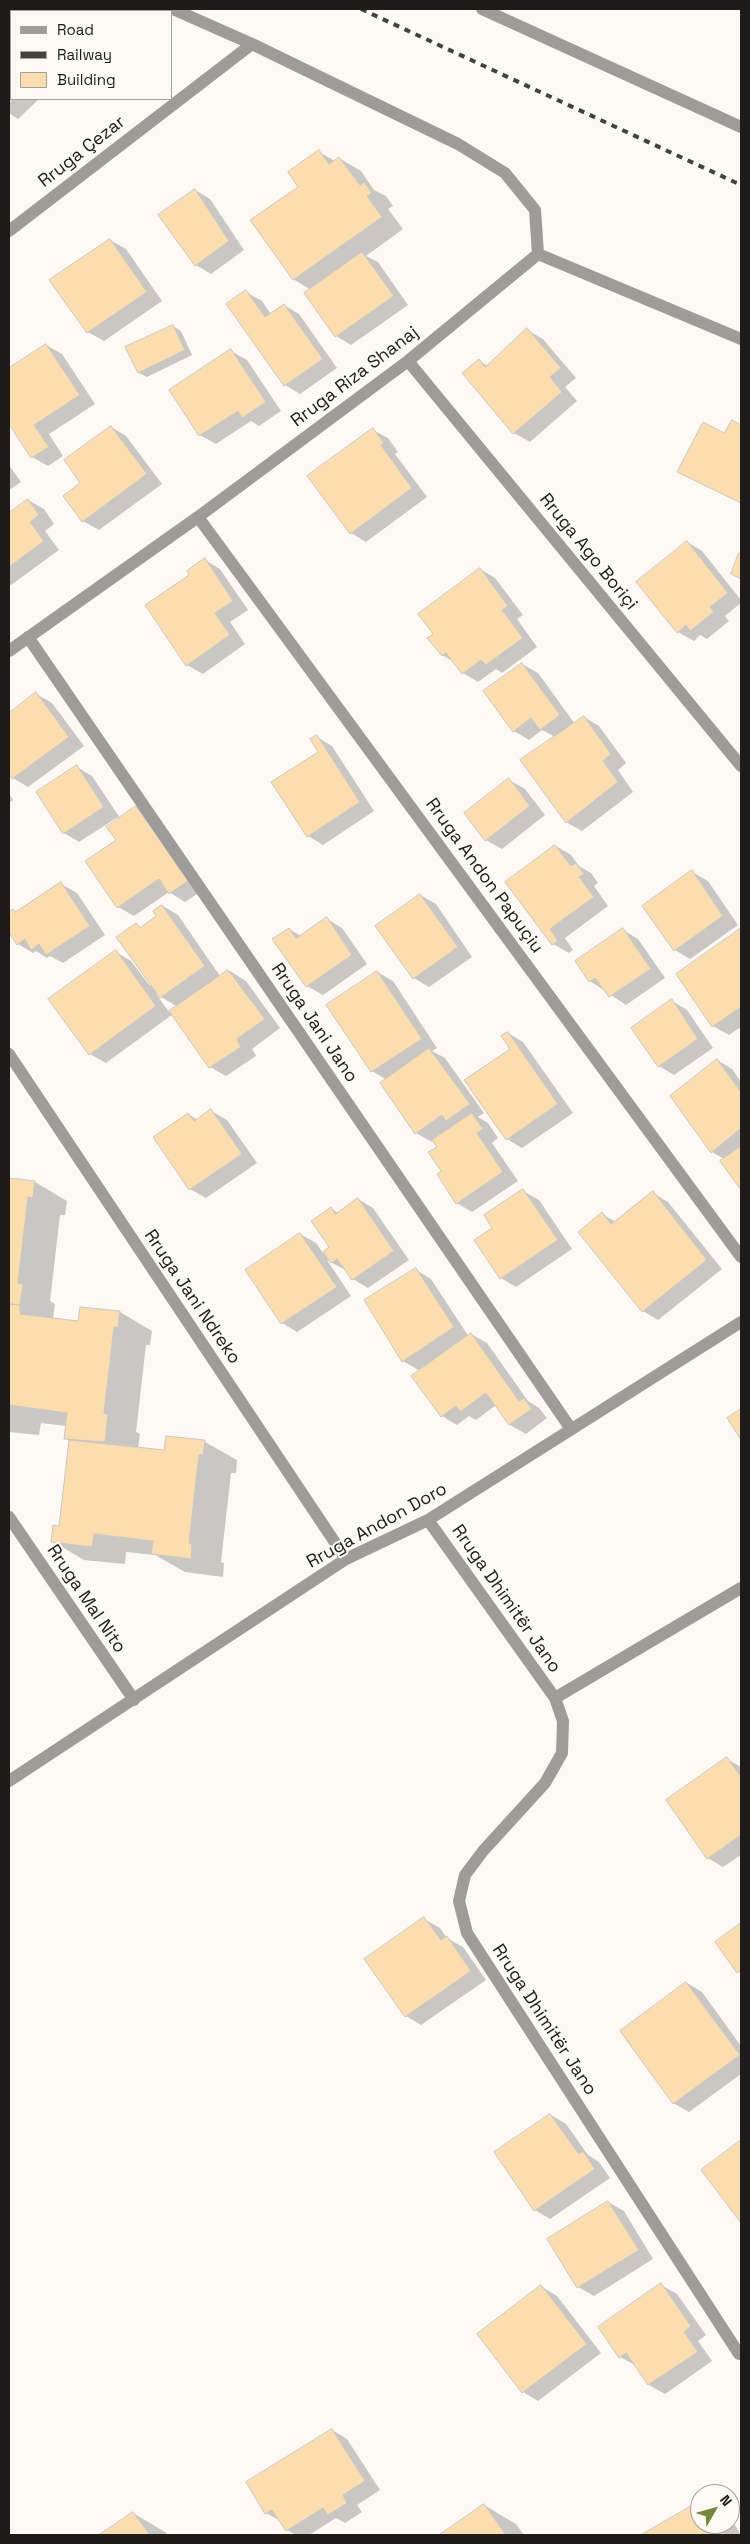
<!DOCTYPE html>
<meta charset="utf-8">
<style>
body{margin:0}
#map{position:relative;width:750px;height:2544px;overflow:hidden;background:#fcf9f4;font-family:"Space Grotesk",sans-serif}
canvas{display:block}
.frame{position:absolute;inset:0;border:10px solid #1d1c1a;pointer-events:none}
.legend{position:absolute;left:10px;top:10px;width:162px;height:90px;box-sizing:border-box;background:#fcf9f4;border:1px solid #a3a19d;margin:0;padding:6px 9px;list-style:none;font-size:15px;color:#1d1c1a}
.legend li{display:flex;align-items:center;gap:10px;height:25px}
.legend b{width:25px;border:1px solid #a3a19d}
.north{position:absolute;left:690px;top:2484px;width:50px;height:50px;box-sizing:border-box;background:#fcf9f4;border:1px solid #a3a19d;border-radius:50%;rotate:52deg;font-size:14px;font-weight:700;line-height:20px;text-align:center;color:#1d1c1a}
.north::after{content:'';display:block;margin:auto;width:18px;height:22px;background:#768939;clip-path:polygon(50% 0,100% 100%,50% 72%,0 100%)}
</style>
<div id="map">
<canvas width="750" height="2544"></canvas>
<div class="frame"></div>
<ul class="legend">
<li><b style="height:6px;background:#9d9c9a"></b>Road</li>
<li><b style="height:6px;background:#434240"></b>Railway</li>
<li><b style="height:14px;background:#fcddad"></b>Building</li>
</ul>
<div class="north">N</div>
</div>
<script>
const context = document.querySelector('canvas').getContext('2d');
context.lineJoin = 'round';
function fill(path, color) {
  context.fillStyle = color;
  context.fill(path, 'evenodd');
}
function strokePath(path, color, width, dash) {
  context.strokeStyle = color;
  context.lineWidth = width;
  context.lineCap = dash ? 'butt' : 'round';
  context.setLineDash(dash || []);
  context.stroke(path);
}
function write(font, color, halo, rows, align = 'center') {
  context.font = font + ' "Space Grotesk",sans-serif';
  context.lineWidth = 4;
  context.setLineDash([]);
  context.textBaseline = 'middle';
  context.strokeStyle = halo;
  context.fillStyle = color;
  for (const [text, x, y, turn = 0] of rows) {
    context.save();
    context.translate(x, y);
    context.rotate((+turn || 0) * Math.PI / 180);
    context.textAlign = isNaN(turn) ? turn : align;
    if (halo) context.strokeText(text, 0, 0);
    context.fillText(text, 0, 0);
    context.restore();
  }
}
fill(new Path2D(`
 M11 40V99H39L18 119 9 113V43Z
 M319 152 335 161 339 158 361 171 374 190 386 196 393 206 388 209 403 229 366 256 378 262 408 305 351 345 336 336 311 290 293 279 300 187Z
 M195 190 210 199 244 250 211 274 196 265Z
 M110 240 126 249 162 301 104 341 88 332Z
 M246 292 262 301 271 314 284 305 299 314 337 368 300 394 285 385Z
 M173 326 181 331 192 355 147 377 139 373Z
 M527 330 543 339 576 378 565 387 577 401 530 442 514 433 463 374 479 361 488 366Z
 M46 345 62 354 95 404 49 434 63 456 48 466 32 457 9 422V370Z
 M231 351 247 360 281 411 259 426 251 421 216 444 200 435Z
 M732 422 741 426V503L694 480Z
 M111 427 126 436 162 484 99 530 83 521 64 496 82 483Z
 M373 430 388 438 398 452 395 454 427 497 366 542 351 533Z
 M9 465 21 482 9 490Z
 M28 500 44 509 54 524 45 531 59 550 11 585 9 584V514Z
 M687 542 702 551 741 600V603L725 616 729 621 707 639 700 635 694 641 678 632Z
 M205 560 220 569 248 610 230 622 245 644 203 674 187 665 191 575Z
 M480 569 495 578 523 615 517 619 537 647 502 673 496 669 478 682 463 673 454 662 442 655 434 635Z
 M522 664 538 673 575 724 584 717 599 726 626 763 618 770 633 792 582 831 566 822 555 737 542 730 529 740 514 731Z
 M36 694 52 703 84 746 28 787 13 778 9 772V714Z
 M317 737 332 746 374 811 323 845 308 836 320 752Z
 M77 767 92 776 120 818 136 807 152 816 203 890 185 902 169 892 134 916 118 907V817L79 842 64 833Z
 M509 780 525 789 545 815 502 849 486 840Z
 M9 793 13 800 9 803Z
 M556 846 571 855 579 866 591 873 598 883 594 886 608 906 565 938 573 950 569 953 553 944 507 882Z
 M692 872 708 881 738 925 690 959 675 950Z
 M61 884 77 893 105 935 63 963 50 956 47 958 36 951 33 953 18 944 9 931V913L13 910 17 912Z
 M420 895 436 904 472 957 429 987 414 978Z
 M163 906 178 915 220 976 230 971 246 981 280 1028 252 1049 256 1056 226 1076 210 1067 173 1014 106 1063 90 1054 116 952 131 961 150 986 152 985 136 925 142 928 158 917ZM156 994 178 1007 169 1012Z
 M327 919 342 928 367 964 323 995 307 986 289 929 301 936Z
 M623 930 638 939 665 978 626 1005 590 981Z
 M741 930V1027L729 1035 713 1026 677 974Z
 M377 972 393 981 437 1048 432 1051 445 1058 484 1113 478 1117 488 1123 498 1138 492 1143 518 1181 472 1212 457 1203 443 1172 439 1147 434 1140 432 1142 416 1133 387 1080 372 1071Z
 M672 1001 687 1010 713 1048 674 1075 659 1066Z
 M508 1033 523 1042 573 1113 522 1148 507 1139 511 1049Z
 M717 1060 732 1069 741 1082V1187L722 1161 724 1159 712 1152Z
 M211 1111 227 1120 257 1163 206 1198 190 1189 188 1114 198 1120Z
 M9 1179 35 1182 67 1201 65 1215H60L50 1301 55 1304 53 1319 79 1322 120 1312 152 1331 150 1345H146L136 1432 140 1434 138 1448 165 1452 205 1442 237 1460 236 1473H231L221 1562 224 1563 223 1577 185 1572 155 1555 126 1552 125 1564 84 1560 52 1541 60 1528 70 1441 65 1438 67 1426 41 1423 39 1435 9 1432Z
 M523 1191 539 1200 572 1249 516 1287 501 1278 494 1228Z
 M653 1193 668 1202 722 1269 658 1320 643 1311 602 1214 616 1222Z
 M358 1199 373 1208 409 1260 368 1288 353 1279 347 1271 327 1260 351 1296 297 1332 282 1323 300 1234 316 1243 323 1253 331 1248V1208L338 1213Z
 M416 1270 431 1279 469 1337 471 1334 487 1343 528 1401 539 1408 547 1418 526 1434 510 1425 496 1405 476 1420 469 1416 457 1425 442 1416 420 1371 403 1361 366 1301Z
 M727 1759 741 1767V1855L723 1867 708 1858Z
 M424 1919 440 1928 447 1938 463 1947 486 1980 421 2025 406 2016Z
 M741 1925V1974L716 1943Z
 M687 1983 702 1992 741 2046V2074L689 2112 673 2103Z
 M551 2115 566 2124 588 2155 599 2162 610 2178 550 2219 535 2210Z
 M741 2141V2221L703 2170Z
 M608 2202 624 2211 653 2259 594 2296 578 2287Z
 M661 2285 677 2294 706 2335 698 2341 712 2361 665 2394 649 2385 637 2366 620 2357Z
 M542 2287 557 2296 601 2353 538 2401 523 2392Z
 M332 2430 347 2439 380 2490 357 2505 362 2512 345 2523 336 2518 309 2535H296L287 2530 281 2521 266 2513Z
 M700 2502V2524H730V2517L741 2535H644Z
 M484 2505 516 2524 524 2535H441Z
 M133 2513 165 2532 168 2535H102Z`), '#0003');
const building = new Path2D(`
 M11 39V99H14L9 104V41Z
 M319 150 329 164 339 157 360 185 364 182 372 193 367 196 382 217 293 280 250 220 298 187 288 172Z
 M195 189 229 241 195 266 158 215Z
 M110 239 147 292 87 333 49 280Z
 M362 252 394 296 335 337 304 293Z
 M246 290 265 317 284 304 323 359 284 386 226 304Z
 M173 325 185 350 138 373 125 347Z
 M527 328 561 368 550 377 562 392 513 434 462 373 479 359 485 367Z
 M46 344 80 395 34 425 49 447 31 458 9 424V368Z
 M231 349 266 402 242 418 238 411 199 436 169 390Z
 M732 420 741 425V503L677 472 703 422 724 433Z
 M111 426 147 474 82 522 63 496 80 483 64 460Z
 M373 428 384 443 381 445 412 488 350 534 307 476Z
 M28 499 39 515 30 522 44 541 9 567V513Z
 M687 541 728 593 710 607 714 612 690 631 686 625 677 633 636 582Z
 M739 553 741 554V579L731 574Z
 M205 558 233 601 215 613 230 635 186 666 145 605 189 575 187 571Z
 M480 568 508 606 502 610 523 638 486 665 481 660 462 674 446 653 442 656 427 638 433 634 418 614Z
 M522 663 560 715 540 730 531 718 513 732 483 691Z
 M36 692 69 737 12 779 9 774V713Z
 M584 716 611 754 603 761 618 782 566 823 520 760Z
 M317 735 360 802 307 837 271 782 318 752 310 739Z
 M77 765 104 807 63 834 36 792Z
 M509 778 530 806 485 841 464 813Z
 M136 806 188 881 169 894 159 879 117 908 85 861 116 840 106 827Z
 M555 845 571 866 576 863 584 874 579 877 594 897 550 929 558 941 552 945 505 882Z
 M692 870 723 916 674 951 642 906Z
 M61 882 90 926 46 955 39 944 31 950 25 939 17 945 9 933V912L13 909 15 912Z
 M420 894 458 947 413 979 375 926Z
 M162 905 205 966 160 998 116 937 136 923 140 928 156 916 153 911Z
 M327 917 352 955 306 987 272 939 289 928 296 938Z
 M623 928 651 969 609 997 595 978 589 982 575 961Z
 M741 928V1007L712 1027 676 974Z
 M116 950 156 1006 89 1055 48 999Z
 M228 970 265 1019 237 1039 241 1047 209 1068 169 1011Z
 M377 971 422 1039 371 1072 326 1005Z
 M672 999 698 1039 658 1067 631 1028Z
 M508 1032 558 1104 506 1140 464 1080 510 1049 501 1036Z
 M429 1048 470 1104 446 1121 442 1115 415 1134 380 1083Z
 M717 1059 741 1092V1128L711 1153 670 1096Z
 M211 1109 242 1154 189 1190 153 1137 188 1113 194 1121Z
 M472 1113 483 1129 477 1133 503 1172 456 1204 437 1174 441 1171 428 1152 437 1147 432 1140Z
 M741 1146V1190L720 1161Z
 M9 1178 35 1181 33 1198 28 1197 18 1283 23 1284 20 1305 9 1304Z
 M523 1189 558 1240 500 1279 474 1240 492 1228 484 1215Z
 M653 1191 707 1260 642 1312 578 1232 602 1212 611 1224Z
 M358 1198 394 1251 352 1280 337 1259 331 1263 323 1252 329 1247 311 1221 331 1207 335 1214Z
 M300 1233 337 1287 281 1324 245 1270Z
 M416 1268 454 1327 402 1362 364 1300Z
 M9 1304 20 1305V1314L78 1321 80 1307 120 1311 118 1327H114L104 1413 108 1414 105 1442 64 1439 67 1413 9 1405Z
 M471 1333 519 1401 524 1398 532 1409 509 1425 486 1393 460 1412 456 1406 441 1417 411 1376Z
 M741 1409V1440L727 1418Z
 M166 1436 205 1440 203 1455H199L189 1543 192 1544 191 1559 151 1554 153 1541 94 1534 92 1547 51 1542 53 1525 59 1526 69 1440 164 1450Z
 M727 1757 741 1777V1835L707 1859 666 1800Z
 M424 1917 441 1940 447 1936 471 1971 405 2017 364 1959Z
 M741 1923V1970L737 1973 715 1942Z
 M686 1982 740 2055 673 2104 620 2031Z
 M550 2114 579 2154 583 2151 595 2169 534 2211 494 2152Z
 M741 2140V2223L701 2170Z
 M608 2201 639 2250 577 2288 547 2239Z
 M661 2283 691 2326 684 2332 698 2352 648 2385 626 2353 619 2358 598 2327Z
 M541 2285 587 2344 522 2393 477 2334Z
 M332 2429 365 2481 343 2495 347 2503 328 2515 323 2508 286 2531 272 2510 265 2514 246 2482Z
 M700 2501V2524H718L725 2535H641Z
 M484 2504 506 2535H439Z
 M133 2512 150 2535H99Z`);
fill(building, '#fcddad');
strokePath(building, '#c9c7c2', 1);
strokePath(new Path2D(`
 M173 9 252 44 458 144 505 173 535 210 538 254
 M482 9 741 127
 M9 231 252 44
 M408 361 741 766
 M198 517 741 1257
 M28 637 571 1429
 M9 651 198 517 408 361 538 254 741 339
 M9 1054 346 1559
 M9 1517 134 1700
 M428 1520 555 1698 563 1721 562 1753 545 1783 483 1851 465 1875 459 1901 467 1933 739 2354
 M555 1698 741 1588
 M9 1781 346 1559 428 1520 741 1322`), '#9d9c9a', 12);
strokePath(new Path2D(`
 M361 9 741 185`), '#434240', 4, [6, 6]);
write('18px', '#1d1c1a', '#fcf9f4', [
 ["Rruga Çezar",82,152,-38],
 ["Rruga Riza Shanaj",355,377,-37],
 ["Rruga Ago Boriçi",588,552,51],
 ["Rruga Andon Papuçiu",484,876,54],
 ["Rruga Jani Jano",314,1023,56],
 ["Rruga Jani Ndreko",192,1297,56],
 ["Rruga Andon Doro",377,1526,-29],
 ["Rruga Mal Nito",86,1599,56],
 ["Rruga Dhimitër Jano",506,1599,55],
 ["Rruga Dhimitër Jano",544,2020,57]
]);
</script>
